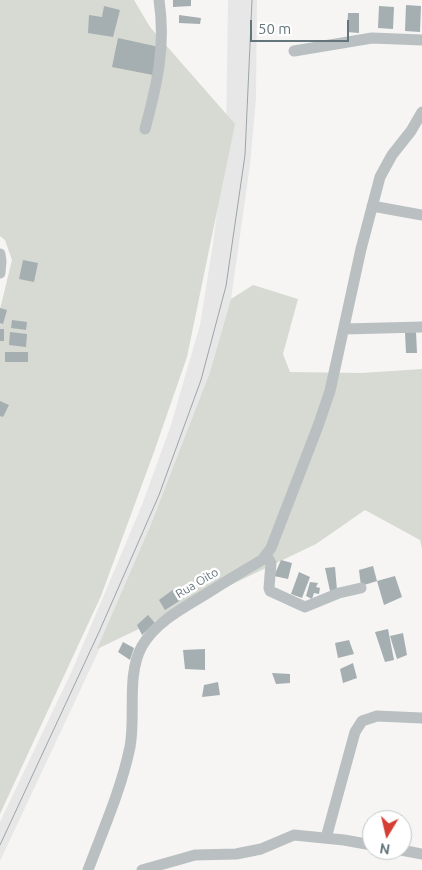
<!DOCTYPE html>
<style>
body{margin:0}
#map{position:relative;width:422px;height:870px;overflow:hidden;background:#f6f5f3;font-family:Ubuntu,sans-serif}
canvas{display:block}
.north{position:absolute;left:362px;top:810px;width:50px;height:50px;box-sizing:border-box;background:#fff;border:1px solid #c1c8ca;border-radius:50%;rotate:189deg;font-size:14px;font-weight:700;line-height:20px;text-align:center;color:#63757b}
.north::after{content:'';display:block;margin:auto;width:18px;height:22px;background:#d53e33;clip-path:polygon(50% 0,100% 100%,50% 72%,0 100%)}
.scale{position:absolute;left:250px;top:20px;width:99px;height:22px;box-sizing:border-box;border:2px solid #63757b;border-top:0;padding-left:6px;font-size:15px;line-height:18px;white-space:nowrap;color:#63757b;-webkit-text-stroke:4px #fff;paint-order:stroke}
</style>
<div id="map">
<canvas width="422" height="870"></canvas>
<div class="north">N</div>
<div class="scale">50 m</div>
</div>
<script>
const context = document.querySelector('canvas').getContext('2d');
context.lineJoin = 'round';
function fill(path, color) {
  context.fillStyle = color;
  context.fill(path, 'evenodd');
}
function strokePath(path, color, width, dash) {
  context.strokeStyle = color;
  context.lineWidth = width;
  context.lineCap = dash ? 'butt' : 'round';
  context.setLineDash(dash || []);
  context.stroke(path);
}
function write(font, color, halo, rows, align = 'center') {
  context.font = font + ' Ubuntu,sans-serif';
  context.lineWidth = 5;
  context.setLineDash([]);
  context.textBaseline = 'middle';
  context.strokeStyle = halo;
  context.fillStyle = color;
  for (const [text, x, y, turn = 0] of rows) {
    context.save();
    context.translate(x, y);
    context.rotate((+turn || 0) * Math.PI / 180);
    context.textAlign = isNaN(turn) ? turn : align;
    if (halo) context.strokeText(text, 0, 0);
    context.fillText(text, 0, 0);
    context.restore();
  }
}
fill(new Path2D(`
 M228 0H257L256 98 250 165 231 299 209 375 154 533 0 861V822L71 673 142 505 171 425 200 325 213 244 226 140Z`), '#e6e7e6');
fill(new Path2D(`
 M0 0H134L150 27 235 124 187 357 154 452 101 596 0 814V309L12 260 5 240 0 236Z
 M253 285 298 299 283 354 290 372 362 373 422 369V549L420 540 365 510 316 544 97 649 150 527 209 375 231 299Z`), '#d6dad2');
fill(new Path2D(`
 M173 0H191V6L173 7Z
 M406 5 421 6 420 32 405 31Z
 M104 6 120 10 113 37 88 33 89 15 102 17Z
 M379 6 394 7 393 29 378 28Z
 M348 13H359V33L347 32Z
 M179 15 201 18 200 24 179 23Z
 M118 38 159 47 153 75 112 67Z
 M23 260 38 263 34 282 19 279Z
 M0 308 7 310 3 324 0 323Z
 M12 320 27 322 26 330 11 328Z
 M0 329H4V341H0Z
 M10 332 27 334 26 347 9 345Z
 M405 332H416L417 353H406Z
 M5 352H28V362H5Z
 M0 401 9 405 3 417 0 416Z
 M281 560 292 563 288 579 274 576Z
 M373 566 377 581 361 586 359 570Z
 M335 567 337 590 330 591 325 568Z
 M299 572 310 577 302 598 291 594Z
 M395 576 402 597 384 605 377 581Z
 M310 582 318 583 316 587 320 588 319 594 314 593 312 599 306 596Z
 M178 586 184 598 165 610 159 600Z
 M148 615 155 623 142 635 137 625Z
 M388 629 394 660 385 662 375 632Z
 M403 633 407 655 397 659 390 636Z
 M349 640 354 654 338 658 335 643Z
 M123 642 134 648 130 660 118 652Z
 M205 649V670L185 669 183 650Z
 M353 663 357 678 343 683 340 669Z
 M272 673 290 674V683L276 684Z
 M218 682 220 695 202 697 204 685Z`), '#a5aeb1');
strokePath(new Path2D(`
 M294 51 372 38 422 40
 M145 129C157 85 166 46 159 0
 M372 206 422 215
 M0 254 1 261 0 273
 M344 329 422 327
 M266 555 271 563 269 588 270 591 305 607 339 593 361 588
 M326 838 355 732 362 721 377 716 422 718
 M401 850 422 854
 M88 870C103 830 121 790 130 747 136 716 126 675 142 646 156 622 183 608 206 594 225 582 243 571 262 560L271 548 318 426 330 391 361 249 380 177 392 155 411 131 422 112
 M142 870 195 855 236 854 261 849 294 835 344 840 372 845`), '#bac0c2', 11);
strokePath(new Path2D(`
 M0 845 99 632 159 495 201 380 226 286 245 155 252 0`), '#9da5a8', 1);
write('12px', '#63757b', '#fff', [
 ["Rua Oito",197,583,-31]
]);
</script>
